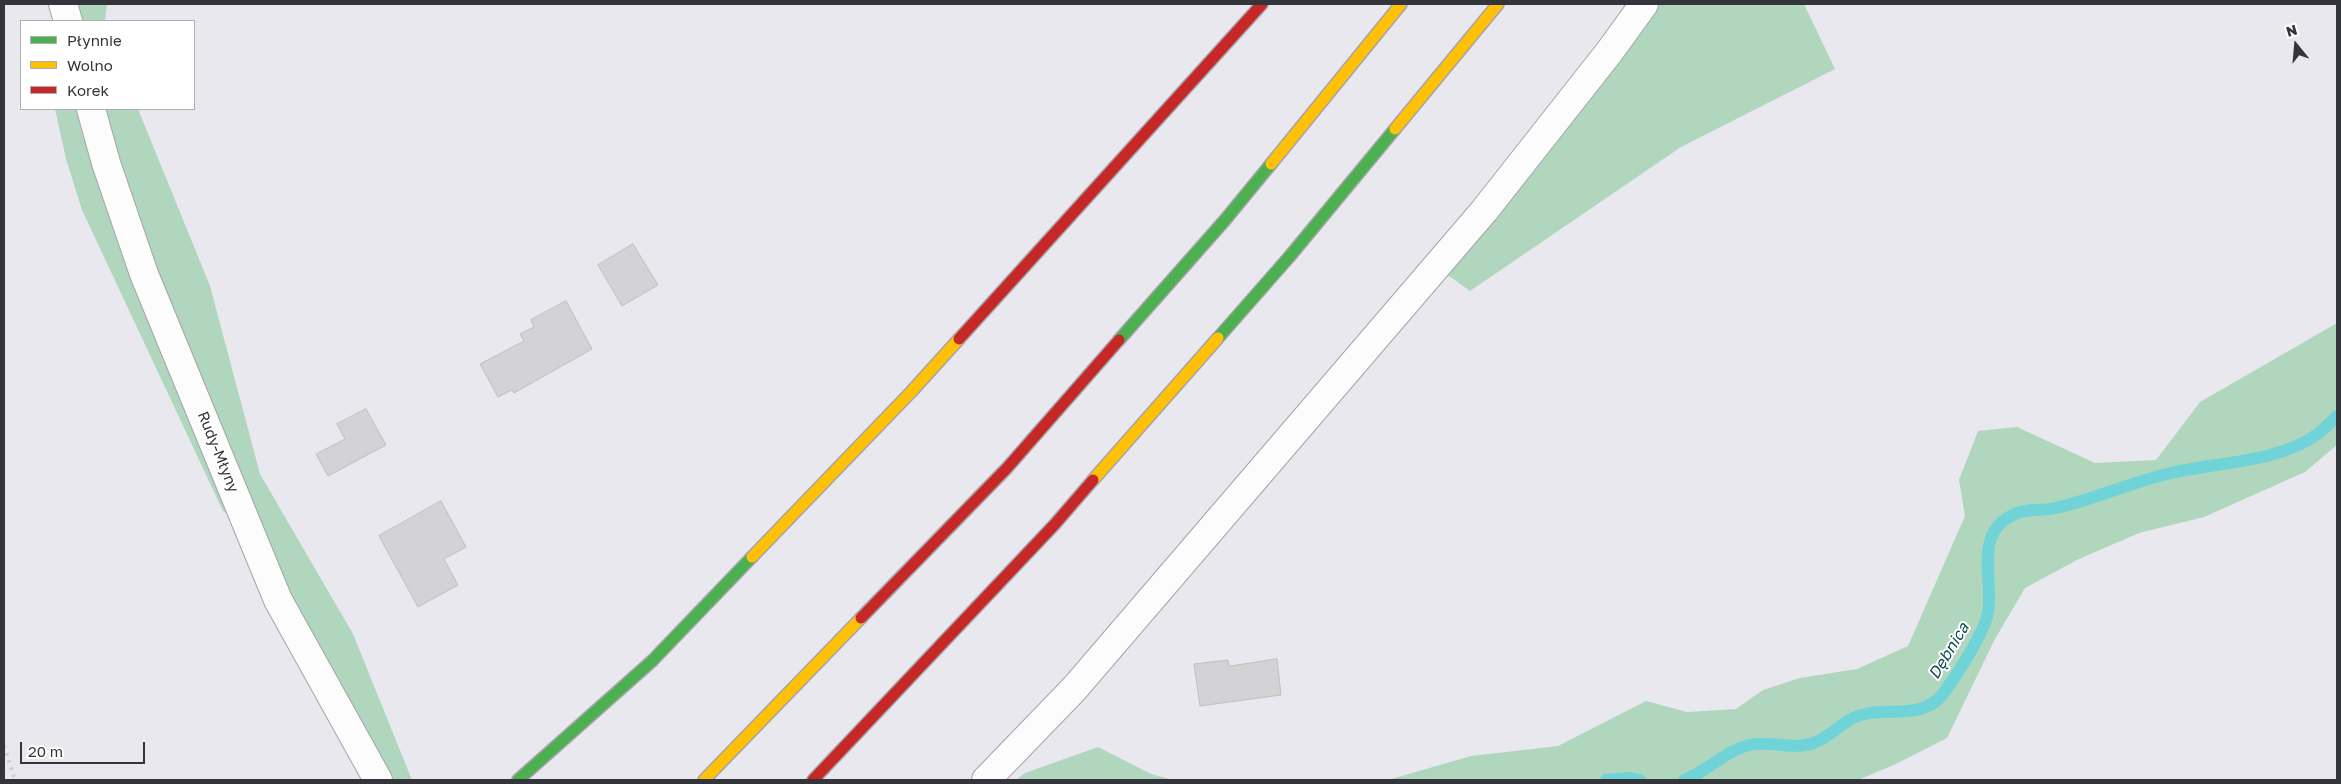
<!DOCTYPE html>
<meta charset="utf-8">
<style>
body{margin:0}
#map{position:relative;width:2341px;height:784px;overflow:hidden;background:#e8e8ee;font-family:"Golos Text",sans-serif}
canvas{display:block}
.frame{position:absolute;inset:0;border:5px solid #34353a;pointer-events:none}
.legend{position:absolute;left:20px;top:20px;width:175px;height:90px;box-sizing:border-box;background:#fff;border:1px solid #aeaeb0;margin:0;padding:6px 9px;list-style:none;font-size:15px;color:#34353a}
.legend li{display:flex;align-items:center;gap:10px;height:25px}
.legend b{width:25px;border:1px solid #aeaeb0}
.north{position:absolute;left:2271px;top:20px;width:50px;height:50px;-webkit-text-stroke:4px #fff;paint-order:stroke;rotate:343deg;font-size:14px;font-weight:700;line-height:20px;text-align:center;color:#34353a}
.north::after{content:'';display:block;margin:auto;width:18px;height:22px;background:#34353a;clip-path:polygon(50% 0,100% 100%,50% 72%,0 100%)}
.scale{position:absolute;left:20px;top:742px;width:125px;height:22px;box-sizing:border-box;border:2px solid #34353a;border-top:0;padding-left:6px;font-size:15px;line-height:18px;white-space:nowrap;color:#34353a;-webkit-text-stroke:4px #fff;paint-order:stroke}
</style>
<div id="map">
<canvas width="2341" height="784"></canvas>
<div class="frame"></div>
<ul class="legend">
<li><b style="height:6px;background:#4caf50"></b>Płynnie</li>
<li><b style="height:6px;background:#ffc107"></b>Wolno</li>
<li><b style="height:6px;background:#c62828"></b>Korek</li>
</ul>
<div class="north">N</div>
<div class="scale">20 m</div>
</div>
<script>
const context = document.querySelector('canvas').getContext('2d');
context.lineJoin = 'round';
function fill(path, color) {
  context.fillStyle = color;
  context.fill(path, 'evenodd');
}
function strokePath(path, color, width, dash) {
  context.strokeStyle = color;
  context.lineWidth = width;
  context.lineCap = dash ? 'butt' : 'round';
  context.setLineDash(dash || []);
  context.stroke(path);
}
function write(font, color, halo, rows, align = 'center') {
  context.font = font + ' "Golos Text",sans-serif';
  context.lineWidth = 4;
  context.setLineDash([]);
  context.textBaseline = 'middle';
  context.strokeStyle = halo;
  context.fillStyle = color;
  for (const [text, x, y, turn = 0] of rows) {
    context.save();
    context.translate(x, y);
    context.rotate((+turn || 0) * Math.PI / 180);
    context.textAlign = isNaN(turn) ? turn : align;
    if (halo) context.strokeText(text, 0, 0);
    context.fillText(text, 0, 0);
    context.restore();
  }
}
fill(new Path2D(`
 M63 4H107L105 21H65Z
 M1650 4H1804L1835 69 1681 147 1470 291 1438 268Z
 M55 109H138L210 286 260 474 353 634 412 780H378L252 528 223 511 82 210 66 159Z
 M2337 323V445L2305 472 2204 517 2139 533 2079 559 2025 588 1995 639 1947 738 1896 764 1858 780H1388L1471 756 1558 746 1646 701 1687 712 1736 709 1763 690 1800 678 1857 669 1908 646 1965 516 1959 480 1978 431 2017 427 2095 463 2156 460 2200 402Z
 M1098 747 1151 774 1173 780H1016L1025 773Z`), '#b0d7be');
strokePath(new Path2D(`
 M1606 780 1631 778 1640 780
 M1684 780C1708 771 1725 751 1749 745 1773 740 1795 752 1818 741 1835 733 1846 718 1864 714 1890 708 1924 719 1943 694 1957 675 1976 645 1985 623 1999 589 1968 534 2015 514 2028 508 2042 511 2056 508 2095 499 2132 482 2171 473 2217 462 2279 463 2319 433 2325 428 2331 422 2337 416`), '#6fd3d7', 12);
const building = new Path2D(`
 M633 244 658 285 622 306 598 265Z
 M566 301 592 349 514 393 512 390 498 397 480 364 524 341 520 334 534 327 531 320Z
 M366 409 386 445 328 476 316 454 345 439 337 424Z
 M441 501 466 547 444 559 458 585 418 607 379 536Z
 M1277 659 1281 695 1200 706 1194 664 1228 660 1229 666Z`);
fill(building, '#d3d2d4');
strokePath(building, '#c0bebf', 1);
const street = new Path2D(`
 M63 4 68 21
 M91 109 106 163 144 274 278 600 378 780
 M986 780 1074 689 1484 211 1610 51 1644 4`);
const fast = new Path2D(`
 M1218 338 1290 256 1395 129
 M1119 340 1225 220 1271 164
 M518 780 652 661 752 557`);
const slow = new Path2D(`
 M1395 129 1498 4
 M1271 164 1401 4
 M1093 480 1218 338
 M752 557 911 392 959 339
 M704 780 861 618`);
const jam = new Path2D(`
 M959 339 1262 4
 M861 618 1007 468 1119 340
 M813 780 1055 524 1093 480`);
strokePath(street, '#a4a4a9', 30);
strokePath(fast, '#a4a4a9', 14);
strokePath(slow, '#a4a4a9', 14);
strokePath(jam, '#a4a4a9', 14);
strokePath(street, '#fcfcfc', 28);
strokePath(fast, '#4caf50', 11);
strokePath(slow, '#ffc107', 11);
strokePath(jam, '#c62828', 11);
strokePath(new Path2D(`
 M4 746 15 780`), '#cdcecf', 4, [2.5, 5]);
write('15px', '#34353a', '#fff', [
 ["Rudy-Młyny",218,452,68]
]);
write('italic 16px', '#0e4c4d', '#fff', [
 ["Dębnica",1949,651,-59]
]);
</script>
